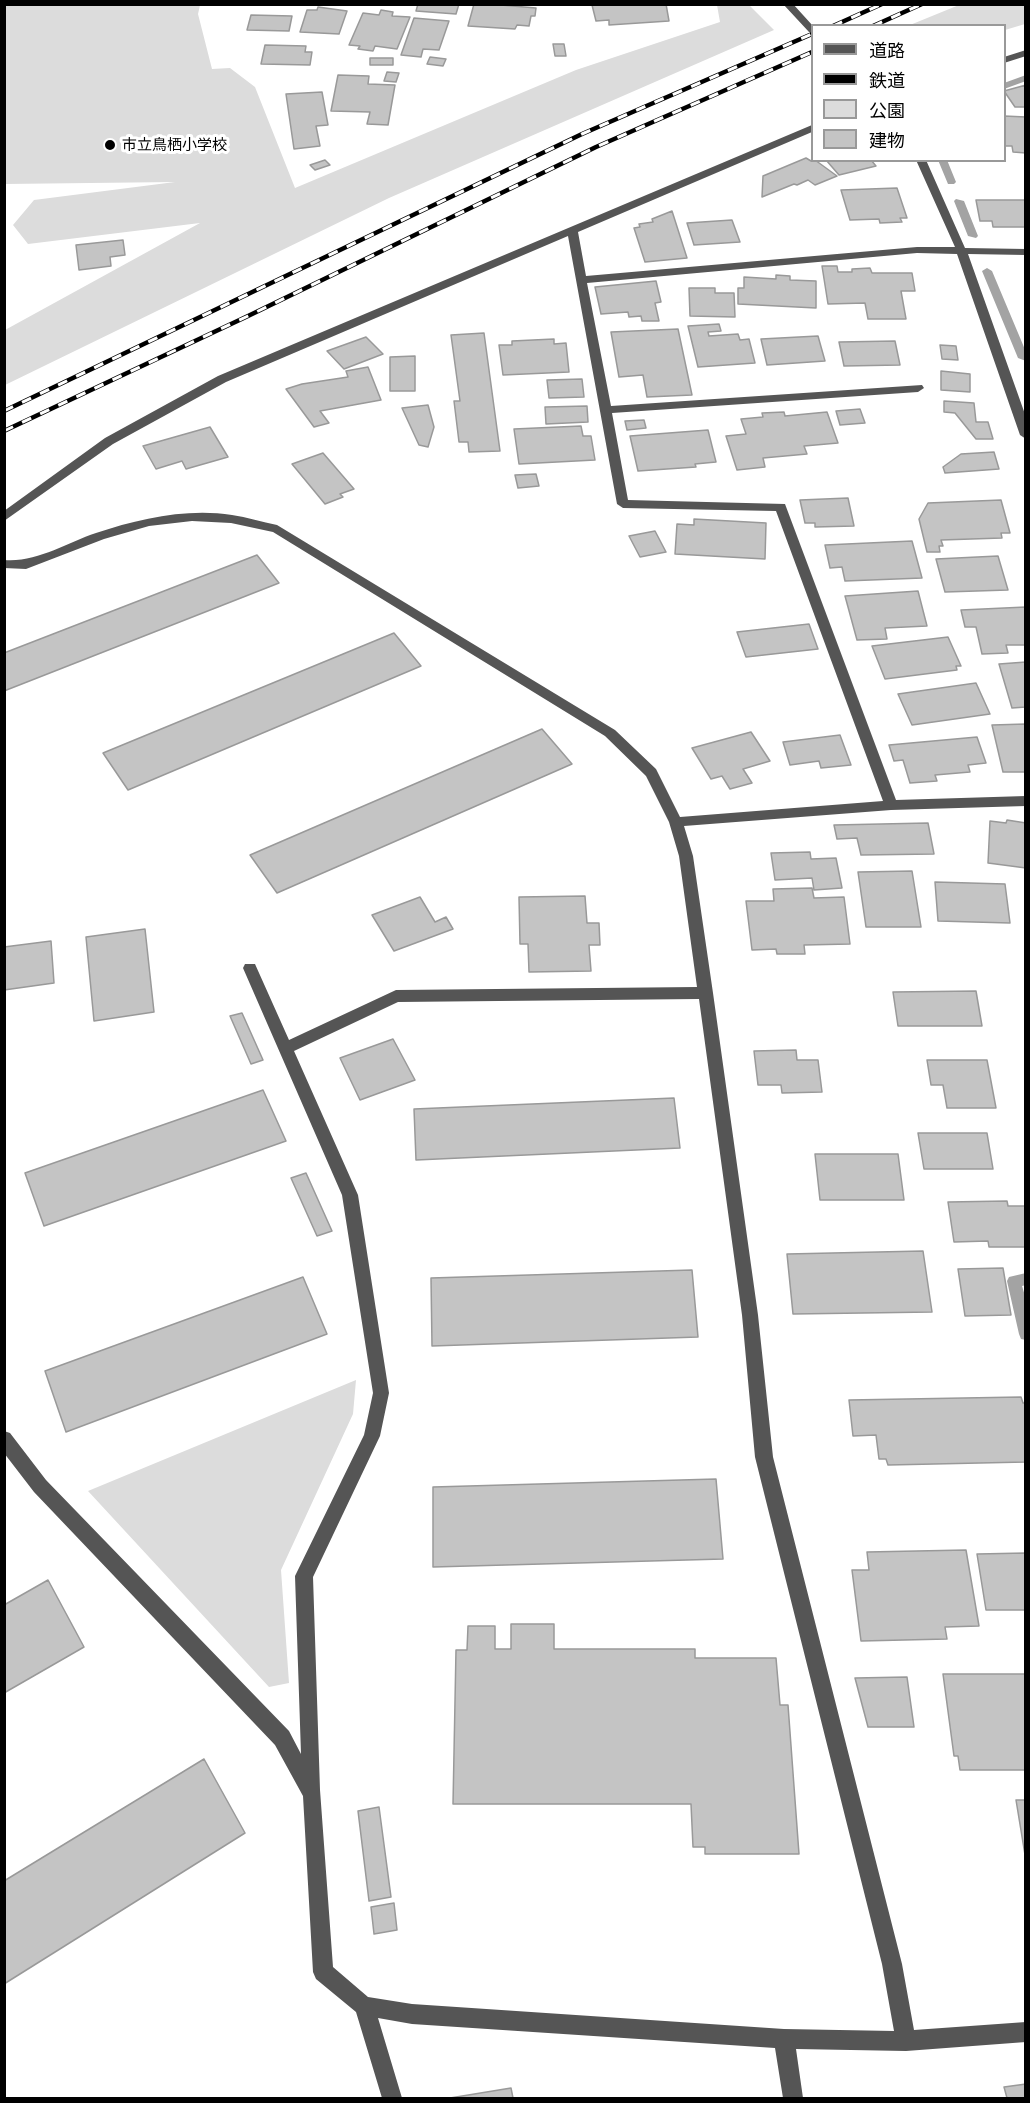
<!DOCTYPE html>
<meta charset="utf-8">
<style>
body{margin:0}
#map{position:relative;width:1030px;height:2103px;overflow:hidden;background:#fff;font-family:Lato,"Noto Sans JP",sans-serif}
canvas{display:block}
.frame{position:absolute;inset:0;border:6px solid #000;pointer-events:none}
.legend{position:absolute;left:811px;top:24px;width:195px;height:138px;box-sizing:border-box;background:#fff;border:2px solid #999;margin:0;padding:8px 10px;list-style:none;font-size:18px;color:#000}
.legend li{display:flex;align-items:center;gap:12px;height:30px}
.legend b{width:30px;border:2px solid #999}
</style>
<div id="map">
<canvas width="1030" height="2103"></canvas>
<div class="frame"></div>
<ul class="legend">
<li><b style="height:8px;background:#555"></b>道路</li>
<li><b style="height:8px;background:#000"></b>鉄道</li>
<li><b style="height:16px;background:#dcdcdc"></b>公園</li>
<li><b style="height:16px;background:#c4c4c4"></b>建物</li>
</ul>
</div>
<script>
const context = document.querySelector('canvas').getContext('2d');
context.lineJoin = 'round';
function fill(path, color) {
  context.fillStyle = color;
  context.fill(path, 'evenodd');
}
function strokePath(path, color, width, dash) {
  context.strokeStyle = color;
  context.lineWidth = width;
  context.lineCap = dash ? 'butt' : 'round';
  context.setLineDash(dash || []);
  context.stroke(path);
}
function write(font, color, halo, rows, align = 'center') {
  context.font = font + ' Lato,"Noto Sans JP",sans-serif';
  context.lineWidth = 6;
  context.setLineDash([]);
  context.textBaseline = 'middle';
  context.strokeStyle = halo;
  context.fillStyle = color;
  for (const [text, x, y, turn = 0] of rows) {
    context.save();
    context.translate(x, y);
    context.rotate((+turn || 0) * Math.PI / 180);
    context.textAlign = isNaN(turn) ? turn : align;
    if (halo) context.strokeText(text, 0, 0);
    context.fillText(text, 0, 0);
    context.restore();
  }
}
fill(new Path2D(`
 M5 4 200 5 198 14 212 69 230 68 255 87 295 188 576 70 720 22 717 5H749L774 30 389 198 5 385V330L200 223 28 244 13 225 34 200 175 182 5 184Z
 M959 5H1025V24L1005 30 1004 26 910 25Z
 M356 1380 353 1414 281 1570 289 1683 269 1687 88 1491Z`), '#dcdcdc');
fill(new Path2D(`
 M1026 75V81L1004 89V83Z
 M938 160H947L956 182 954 184H948Z
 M956 199 964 201 978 236 976 238 968 236 954 201Z
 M987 268 992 271 1026 352V361L1018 358 982 271Z
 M1026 1273V1285L1022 1286 1026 1299V1340L1021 1339 1019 1334 1007 1281 1009 1277Z`), '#a3a3a3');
const building = new Path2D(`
 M418 4H459L456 14 416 11Z
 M474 4H489L536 8 535 16H531L529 26 517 25 515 29 468 26Z
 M666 4 669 21 609 25V20L596 21 592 5Z
 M318 7 347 11 339 34 300 32 307 10H317Z
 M381 10 393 12 392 16 410 17 397 49 375 46 373 51 358 49 360 46 349 45 363 13 379 15Z
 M251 15 292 16 289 31 247 30Z
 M414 18 449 21 439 50 423 49 421 57 401 55Z
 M553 44H564L566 56H555Z
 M265 45 306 46 305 52H312L310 65 261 64Z
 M430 57 446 59 443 66 427 64Z
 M370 58H393V65H370Z
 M387 72 399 73 396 82 384 81Z
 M338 75 369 76 368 84 395 85 388 125 367 124 370 112 331 111Z
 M1026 85V107H1015L1004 91Z
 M322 92 328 125 316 126 320 146 294 149 286 94Z
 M1004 116 1026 117V153L1013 152 1012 146H1004Z
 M806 158 811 161 815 160 837 176 815 185 808 180 797 185 794 184 762 197 763 176Z
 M325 160 330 165 315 170 310 165Z
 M826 160H871L876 166 839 175Z
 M897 188 907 218H900L902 222 880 223 879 219 850 220 841 190Z
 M976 200H1026V227H993L992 221H980Z
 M672 211 687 258 645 262 634 228 640 227 639 224 653 222 652 219Z
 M732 220 740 242 694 245 687 223Z
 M123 240 125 255 110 257 111 266 79 270 76 245Z
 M822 266H837L838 272H852V269L870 268 872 273H912L915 291H901L906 319H868L865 303 828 304Z
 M776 275 790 276V280L816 281V308L738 304V288H744V277L776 279Z
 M656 281 661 302 655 303 659 321H642L641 316 629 317 628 312 601 314 595 287Z
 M689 288H715V293H734L735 317 690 316Z
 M719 324 721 331 708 332 709 336 738 334 740 340 749 339 755 363 698 367 688 326Z
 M678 329 692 395 647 397 643 375 619 377 611 332Z
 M484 333 500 451 469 452 468 442H459L454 401H460L451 335Z
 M818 336 825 361 767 365 761 339Z
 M366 337 383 354 344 369 327 351Z
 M554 339V344L566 343 569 372 503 375 499 345H512V341Z
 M895 341 900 365 844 366 839 342Z
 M940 345 956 346 958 360 942 359Z
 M415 356V391H390V357Z
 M368 367 381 400 320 411 329 423 314 427 286 389 302 384 348 377 346 371Z
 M941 371 970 374V392L941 390Z
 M582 379 584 397 549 398 547 380Z
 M944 401 974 403 976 422H988L993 439H976L955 413 944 412Z
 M428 405 434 427 428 447 419 445 402 408Z
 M587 406 588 422 546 424 545 407Z
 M860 409 865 423 840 425 836 411Z
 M784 412 785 416 827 412 838 443 804 446 807 454 763 458 765 467 737 470 726 436 746 434 741 419 763 417 762 413Z
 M644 420 646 428 627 430 625 421Z
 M581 426 583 436H591L595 460 519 464 514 429Z
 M210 427 228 457 186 469 182 461 156 469 143 446Z
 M708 430 716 462 695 464 696 467 638 471 630 436Z
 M994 452 999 469 945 473 943 467 961 454Z
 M323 453 354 489 340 494 343 497 325 504 292 464Z
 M536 474 539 486 518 488 515 475Z
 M848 498 854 526 815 527V523H805L800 500Z
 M1001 500 1010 533H1001L1002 538 941 540 943 546H939L940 552H927L919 519 928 503Z
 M694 519 766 523 765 559 675 554 677 524 694 525Z
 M655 531 666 552 640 557 629 536Z
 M912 541 922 578 845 581 842 567 830 568 825 545Z
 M257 555 279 583 4 691V653Z
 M998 556 1008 590 945 592 936 559Z
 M918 591 927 626 885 628 887 639 857 640 845 596Z
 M1026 607V645H1006L1008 653 982 654 976 627H965L961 610Z
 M809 624 818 649 746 657 737 632Z
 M394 633 421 666 128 790 103 753Z
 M948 637 961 666H956L957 670 885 679 872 646Z
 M1026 662V707L1012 708 999 664Z
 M976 683 990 714 912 725 898 694Z
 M1026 724V772H1003L992 725Z
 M542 729 572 764 277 893 250 855Z
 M751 732 770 761 743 769 752 783 730 789 722 776 711 779 692 748Z
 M840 735 851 765 821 768 819 761 790 765 783 742Z
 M977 737 986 763 968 765 970 772 935 775 937 781 910 783 903 760 894 761 889 745Z
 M1007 820 1026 823V868L988 863 990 821 1006 823Z
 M928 823 934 854 861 855 857 838 837 839 834 825Z
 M810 852 811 859 836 858 842 888 814 890 812 878 775 880 771 853Z
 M912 871 921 927H866L858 872Z
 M935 882 1005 884 1010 923 938 921Z
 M812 888 814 898 844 897 850 944 804 945 805 954H777L776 949 752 950 746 901H774L773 889Z
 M585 896 587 923H599L600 945H589L591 971 529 972 528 944H520L519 897Z
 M420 897 435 922 446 917 453 929 394 951 372 915Z
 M145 929 154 1012 94 1021 86 937Z
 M51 941 54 983 4 990V947Z
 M976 991 982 1026H898L893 992Z
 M242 1013 263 1060 251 1064 230 1016Z
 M393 1039 415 1080 360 1100 340 1058Z
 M796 1050 797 1060H818L822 1092 782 1093 781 1085H758L754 1051Z
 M927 1060H987L996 1108H947L943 1085H931Z
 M263 1090 286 1141 44 1226 25 1173Z
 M674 1098 680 1148 416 1160 414 1109Z
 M918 1133H987L993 1169H924Z
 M815 1154H898L904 1200H820Z
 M306 1173 332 1231 317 1236 291 1178Z
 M1007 1201 1008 1206H1026V1247H989L988 1241 954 1242 948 1202Z
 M923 1251 932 1312 793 1314 787 1254Z
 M1003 1268 1011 1315 965 1316 958 1269Z
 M692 1270 698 1337 432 1346 431 1278Z
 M303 1277 327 1334 66 1432 45 1371Z
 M1021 1397 1023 1403H1026V1462L888 1465 886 1459H879L876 1435 853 1436 849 1400Z
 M716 1479 723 1559 433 1567V1487Z
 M966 1550 979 1626 945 1627 947 1639 861 1641 852 1570H869L867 1552Z
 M1026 1553V1610H986L977 1554Z
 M48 1580 84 1647 4 1693V1605Z
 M511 1624H554V1649H695V1658H776L780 1705H788L799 1854H705V1847H693L691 1804H453L456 1650H467L468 1626H495V1649H511Z
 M943 1674H1026V1770H960L958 1756H954Z
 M907 1677 914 1727H868L855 1678Z
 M204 1759 245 1833 4 1984V1881Z
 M1016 1800H1026V1861Z
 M379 1807 391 1897 369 1901 358 1811Z
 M394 1903 397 1930 374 1934 371 1907Z
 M1026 2084V2098H1007L1004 2087Z
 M511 2088 513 2098H450Z`);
fill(building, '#c4c4c4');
strokePath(building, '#999', 1.5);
fill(new Path2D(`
 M783 4H793L813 26 812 33 809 32Z
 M1026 50V56L1004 63V57Z
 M812 125V132L578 232 586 276 917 247H955L916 160H926L965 248 1026 249V255L968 254 1026 417V439L1020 435 957 254 917 253 587 283 611 406 922 385 924 388 918 392 612 413 628 500 785 504 896 800 1026 796V806L891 810 684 826 693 856 713 993 758 1315 773 1457 902 1964 914 2030 1026 2022V2042L906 2051 796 2049 803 2098H783L775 2048 412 2024 378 2018 402 2098H382L356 2012 316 1979 313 1972 303 1796 275 1745 34 1492 4 1453V1431L10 1433 46 1480 289 1731 301 1754 295 1576 364 1435 373 1393 342 1195 243 968 245 964H255L289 1040 396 990 697 987 679 856 669 822 646 776 605 736 273 532 231 523 192 521 149 526 104 539 26 569 4 568V560C36 563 66 543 96 533 139 519 186 508 232 515 247 517 262 522 277 525L615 730 656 769 680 817 883 801 776 511 623 508 617 504 568 236 226 382 113 444 4 521V511L105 438 218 376ZM699 999 742 1315 755 1457 882 1964 894 2031 784 2029 412 2004 368 1997 333 1967 320 1790 313 1577 380 1436 389 1393 358 1195 294 1051 398 1002Z`), '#555');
const rail = new Path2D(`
 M833 26 882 4
 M873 26 922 4
 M4 411 582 134 812 34
 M4 431 248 316 596 147 812 52`);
strokePath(rail, '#000', 4.5);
strokePath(rail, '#fff', 3, [10]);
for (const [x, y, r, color] of [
 [110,145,6,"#000"]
]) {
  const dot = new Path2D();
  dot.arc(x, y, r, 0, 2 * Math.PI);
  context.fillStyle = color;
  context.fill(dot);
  strokePath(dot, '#fff', 2);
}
write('15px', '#000', '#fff', [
 ["市立鳥栖小学校",122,145]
], 'left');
</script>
